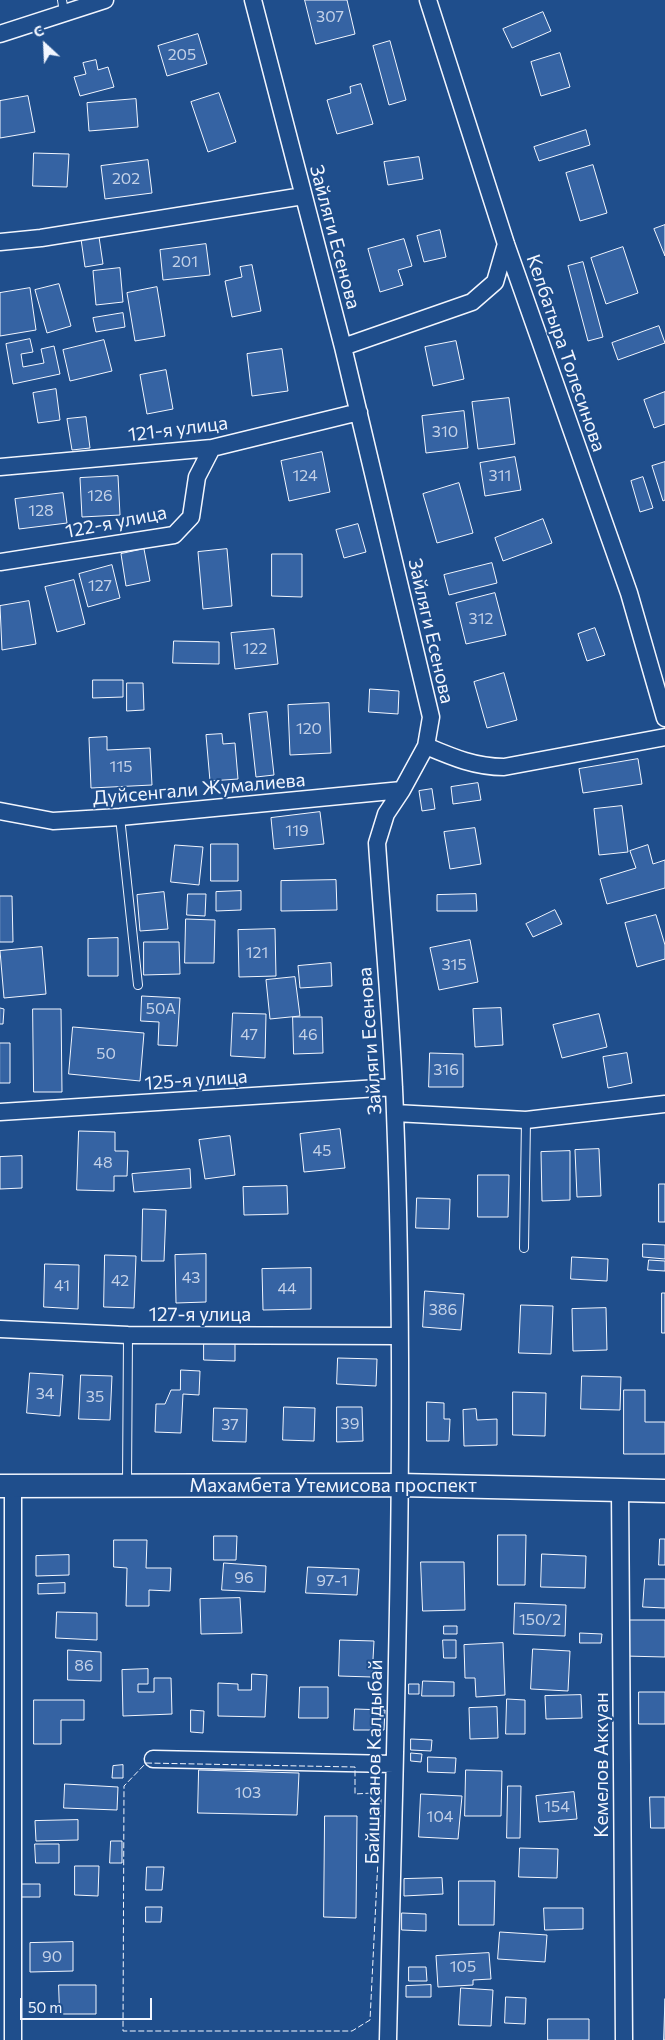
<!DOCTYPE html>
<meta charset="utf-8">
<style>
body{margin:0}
#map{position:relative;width:665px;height:2040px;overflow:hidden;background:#1f4e8c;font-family:Commissioner,sans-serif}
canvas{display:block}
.north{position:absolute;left:20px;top:20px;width:50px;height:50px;-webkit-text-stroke:4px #1f4e8c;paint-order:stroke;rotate:335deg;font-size:14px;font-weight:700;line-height:20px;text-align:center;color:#f2f6ff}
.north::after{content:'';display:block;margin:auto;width:18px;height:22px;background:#f2f6ff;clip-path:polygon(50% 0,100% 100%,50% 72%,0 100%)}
.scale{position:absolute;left:20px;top:1998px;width:132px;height:22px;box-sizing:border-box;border:2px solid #f2f6ff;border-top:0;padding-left:6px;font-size:15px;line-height:18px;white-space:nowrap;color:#f2f6ff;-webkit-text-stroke:4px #1f4e8c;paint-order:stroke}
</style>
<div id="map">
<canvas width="665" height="2040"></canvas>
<div class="north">С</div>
<div class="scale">50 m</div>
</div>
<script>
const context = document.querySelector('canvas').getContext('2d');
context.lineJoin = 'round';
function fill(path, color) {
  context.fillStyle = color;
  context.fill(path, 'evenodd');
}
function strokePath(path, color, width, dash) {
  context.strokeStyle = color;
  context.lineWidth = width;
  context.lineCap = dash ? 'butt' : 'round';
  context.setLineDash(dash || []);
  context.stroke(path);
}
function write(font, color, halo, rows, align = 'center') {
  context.font = font + ' Commissioner,sans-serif';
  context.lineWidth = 4;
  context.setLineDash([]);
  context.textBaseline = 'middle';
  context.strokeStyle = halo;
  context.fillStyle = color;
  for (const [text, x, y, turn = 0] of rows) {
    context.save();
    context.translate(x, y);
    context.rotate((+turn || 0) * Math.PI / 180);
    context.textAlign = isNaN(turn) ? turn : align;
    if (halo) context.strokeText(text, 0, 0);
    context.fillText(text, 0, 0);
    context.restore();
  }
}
const building = new Path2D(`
 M305 0H347L355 34 316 44Z
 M543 12 551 31 512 48 503 29Z
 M198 34 207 64 167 76 158 46Z
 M390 41 406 100 389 105 373 46Z
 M560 53 570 87 541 96 531 62Z
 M96 60 98 70 108 67 114 87 80 96 74 77 86 74 83 63Z
 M361 84 373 124 337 134 327 100 351 93 350 87Z
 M219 93 236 142 208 152 191 102Z
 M28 96 35 132 0 138V101Z
 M136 99 138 127 89 131 87 103Z
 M586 130 590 145 539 161 534 147Z
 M34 153 69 154 67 187 33 186Z
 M419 157 423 179 388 185 384 162Z
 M148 160 152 193 105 199 101 166Z
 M593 165 607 213 580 221 566 173Z
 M665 225V256L654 229Z
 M440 230 446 257 424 262 417 236Z
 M99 237 103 264 85 267 81 239Z
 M404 239 412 266 398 270 403 285 380 292 368 249Z
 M206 244 210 275 163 280 160 250Z
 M623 247 638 293 606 304 591 258Z
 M583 262 603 337 588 341 568 266Z
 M252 265 261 311 232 317 225 281 242 277 240 267Z
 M120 268 123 302 96 305 93 271Z
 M59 284 71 326 47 333 35 290Z
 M157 287 165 336 135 341 127 293Z
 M30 288 36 330 0 336V293Z
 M123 313 125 327 96 332 93 318Z
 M659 326 665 343 618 360 612 343Z
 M30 339 33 352 21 354 23 367 44 363 41 349 54 346 60 374 13 384 6 344Z
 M104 340 112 371 70 381 63 350Z
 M456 341 464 379 433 386 425 347Z
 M282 349 288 391 252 396 247 354Z
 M166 370 173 409 147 414 140 375Z
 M56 389 60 420 38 423 33 393Z
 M665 392V424L654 428 644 400Z
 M509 398 515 444 478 449 472 402Z
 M464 411 468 448 426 453 422 416Z
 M86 417 90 448 72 450 67 419Z
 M322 452 330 492 289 501 281 461Z
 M515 457 521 490 485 496 480 463Z
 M665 462V500L663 501 652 466Z
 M118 476 120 515 82 517 80 478Z
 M643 477 653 508 640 512 631 481Z
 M459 483 473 533 437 543 423 494Z
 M63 493 67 523 19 529 15 499Z
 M543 519 552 543 503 561 495 538Z
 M358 524 366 552 344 558 336 530Z
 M144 549 150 581 126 586 121 554Z
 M227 549 232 606 203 609 198 552Z
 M272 554H302V597L272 596Z
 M492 563 497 583 449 595 444 575Z
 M112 565 120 598 88 607 79 574Z
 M74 580 85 624 57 632 45 587Z
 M495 593 506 635 466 644 456 603Z
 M29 601 36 644 2 650 0 606Z
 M595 628 605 655 587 661 578 634Z
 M274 629 278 664 235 669 231 633Z
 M174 641 219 642V664L173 663Z
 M504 673 517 720 487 728 474 682Z
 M93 680H123V697L93 698Z
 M127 683H143L144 710 127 711Z
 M370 689 399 691 398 714 369 712Z
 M329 703 331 753 290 755 288 705Z
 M267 712 274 775 256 777 249 714Z
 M222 734 223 744 235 743 238 779 210 781 206 735Z
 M107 737V750L150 748 152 785 91 788 89 738Z
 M638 759 642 784 583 793 579 769Z
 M478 783 481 800 453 804 451 787Z
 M432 789 435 809 422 811 419 791Z
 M622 806 628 852 599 855 594 809Z
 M320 812 324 844 274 849 271 818Z
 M475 828 481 864 450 869 444 832Z
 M211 844H238V881H211Z
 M175 845 203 847 199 885 171 882Z
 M648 845 653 864 665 860V888L607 904 600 879 636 868 630 851Z
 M336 880 337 910 281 911V881Z
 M241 891V910L216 911V892Z
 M164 892 168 929 140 931 137 895Z
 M188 894H206L205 916 187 915Z
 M476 894 477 911H437V895Z
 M0 896H12L13 942H0Z
 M555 910 562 924 533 937 526 924Z
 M656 915 665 945V959L637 967 625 923Z
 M186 919 215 920 214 963H185Z
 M275 929 276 976 239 977 238 930Z
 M118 938V976H88V939Z
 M470 940 478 982 439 990 430 948Z
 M144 942H179L180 974 144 975Z
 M42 947 46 994 4 998 0 951Z
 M331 963 332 986 300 988 298 966Z
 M295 977 300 1016 270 1019 266 980Z
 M142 996 180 998 177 1046 158 1045 159 1022 141 1021Z
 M0 1008 4 1009 3 1024H0Z
 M501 1008 503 1045 475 1047 473 1009Z
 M33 1009H61L62 1092H34Z
 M233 1013 266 1014 265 1058 231 1056Z
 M599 1014 607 1047 562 1058 553 1025Z
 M293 1017H322L323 1053 294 1054Z
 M73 1027 144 1033 140 1081 69 1074Z
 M0 1043H10V1083H0Z
 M430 1053 463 1054V1087H429Z
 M627 1053 632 1083 608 1088 603 1057Z
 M340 1129 345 1168 304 1172 300 1134Z
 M79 1131 115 1132V1151H128L127 1176H114V1191L77 1190Z
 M230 1136 235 1175 205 1179 199 1140Z
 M599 1149 601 1196 577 1197 575 1150Z
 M570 1151V1200L542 1201 541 1152Z
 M22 1156V1188L0 1189V1157Z
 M190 1169 191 1188 134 1192 132 1174Z
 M478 1175H509L508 1217H478Z
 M659 1184H665V1222H659Z
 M287 1186 288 1214 244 1215 243 1187Z
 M417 1198 450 1199 449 1229 416 1228Z
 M143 1209 166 1210 164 1261H142Z
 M643 1244 665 1245V1259L643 1257Z
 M206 1254V1302L176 1303 175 1255Z
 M105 1255 136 1256 134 1308 104 1307Z
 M572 1257 608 1259 607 1281 571 1279Z
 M649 1260 665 1261V1271L648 1270Z
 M45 1264 79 1265 78 1309 44 1307Z
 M311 1268V1309L263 1310 262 1269Z
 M425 1291 464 1294 461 1330 423 1327Z
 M662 1293H665V1333H662Z
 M521 1305 553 1306 551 1354 519 1353Z
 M606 1308 607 1350 573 1351 572 1309Z
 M204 1342 235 1343V1361L204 1360Z
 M338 1358 377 1359 376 1386 337 1384Z
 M181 1370 200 1371 199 1395 183 1394 181 1433 155 1432 156 1404H165L171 1390H180Z
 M30 1373 63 1375 60 1416 27 1413Z
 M81 1375 112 1376 110 1420 79 1419Z
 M582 1376 621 1377 620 1410 581 1409Z
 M624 1390H645V1422H665V1454H624Z
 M513 1392 546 1393 545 1436 513 1435Z
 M427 1402 444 1403V1419H450L449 1441H427Z
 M284 1407 315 1408 314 1441 283 1440Z
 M337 1407H362L363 1441 337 1442Z
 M214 1408 247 1409 246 1442 213 1441Z
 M476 1409 477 1420 497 1419V1445L464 1446 463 1410Z
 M498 1535H526L525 1585H498Z
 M214 1536H237L236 1560H214Z
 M660 1539H665V1565H659Z
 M114 1540H147L146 1568H171L170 1591 149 1590V1606H126L127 1568 114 1567Z
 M542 1554 586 1556 585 1588 541 1587Z
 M69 1555V1575L36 1576V1556Z
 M421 1562H464L465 1610 423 1611Z
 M224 1563 266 1566 265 1592 222 1590Z
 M308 1567 359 1569 357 1595 306 1593Z
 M645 1579H665V1608L643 1607Z
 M65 1583V1593L38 1594V1584Z
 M240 1598 242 1633 201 1634 200 1599Z
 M515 1603 566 1605 565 1636 514 1634Z
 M57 1612 97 1613V1640L56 1638Z
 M624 1620H665V1657L624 1656Z
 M444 1626H457V1634H444Z
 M580 1633 602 1634 601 1643H580Z
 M340 1640 374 1641 372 1677 339 1676Z
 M443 1640H456V1658H444Z
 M503 1643 505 1695 476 1697 475 1678H465L464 1645Z
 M533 1649 570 1651 568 1691 531 1689Z
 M68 1650 101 1652V1681L68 1680Z
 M148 1669V1684H138V1692H154V1678H171L172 1714 123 1716 122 1670Z
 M252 1674 267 1675 265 1717 218 1716V1683L238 1684V1690H251Z
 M423 1681 454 1682V1696H422Z
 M409 1684H419V1694H409Z
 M300 1687H328V1718H299Z
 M639 1692H665V1724H639Z
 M581 1695 582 1718 546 1719 545 1696Z
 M507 1699 525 1700V1734H506Z
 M34 1700H84V1720H61V1744H34Z
 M497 1707 498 1738 470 1739 469 1708Z
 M355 1709 385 1710 384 1730H354Z
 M191 1710 204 1711 203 1733 191 1732Z
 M411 1739 432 1740 431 1751 411 1750Z
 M411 1753 422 1754 421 1762 411 1761Z
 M428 1757 456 1758 455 1773 428 1772Z
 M123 1765V1778H112L113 1766Z
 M199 1770 299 1773 297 1815 198 1813Z
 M466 1770 502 1771 501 1816H465Z
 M65 1784 118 1787 117 1810 64 1808Z
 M508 1786H521L520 1838H507Z
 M574 1792 577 1819 539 1822 536 1796Z
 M421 1794 462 1796 458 1839 419 1837Z
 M650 1797H665V1828H651Z
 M325 1816H357L356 1918 324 1917Z
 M78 1820V1840L36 1841 35 1821Z
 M111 1841H122V1863H110Z
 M35 1844H59V1863H36Z
 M520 1848 558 1849 557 1878 519 1877Z
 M75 1866H99L98 1896 75 1895Z
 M147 1867H164L162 1890H146Z
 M442 1878 443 1894 404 1896V1879Z
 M459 1881H495L494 1925H459Z
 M22 1884H40V1897H21Z
 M146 1907H162L161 1922H146Z
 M544 1908H583V1929L545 1930Z
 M402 1913 426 1914V1931L402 1930Z
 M500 1932 547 1935 545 1962 498 1959Z
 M73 1942V1971L30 1972V1943Z
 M489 1953 491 1979 473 1980V1985L438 1987 436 1956Z
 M409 1967H426L427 1981H409Z
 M59 1985H96V2014H60Z
 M431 1985V1997H406V1986Z
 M461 1988 493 1990 491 2026 459 2025Z
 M506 1997 526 1998 525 2024 505 2023Z
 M665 1999V2040H664Z
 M548 2019H589V2040H548Z`);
fill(building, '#3563a3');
strokePath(building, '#f2f6ff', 1);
const lane = new Path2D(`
 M62 0 64 12
 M120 817 138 985
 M524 1248 526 1120
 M127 1483 128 1335`);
const street = new Path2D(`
 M253 0 343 347 431 717 426 746 402 790 386 814 377 843C383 933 392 1023 395 1113 407 1422 395 1731 388 2040
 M428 0 506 244 629 593 665 718
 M0 34 105 0
 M0 242 41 238 303 196
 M343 347 472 302 495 282 506 244
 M0 467 212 448 359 412
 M0 562 174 535 191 517 197 477 212 448
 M426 746C452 757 475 767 504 767L665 737
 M0 811 53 821 120 817 402 790
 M0 1112 394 1087
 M395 1113 526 1120 665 1104
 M0 1329 128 1335 399 1336
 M13 1486V2040
 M620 1490 624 2040
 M153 1759 394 1764`);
const secondary = new Path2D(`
 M0 1486 400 1485 665 1491`);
strokePath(lane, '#f2f6ff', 10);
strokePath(street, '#f2f6ff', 19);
strokePath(secondary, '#f2f6ff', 25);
strokePath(lane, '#1f4e8c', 8);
strokePath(street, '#1f4e8c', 16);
strokePath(secondary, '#1f4e8c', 22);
strokePath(new Path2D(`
 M146 1763 355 1767V1794L372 1793 381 1799 370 2020 352 2031H123L124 1786Z`), '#f2f6ff', 1, [6, 2.5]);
write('16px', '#c3d1e8', null, [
 ["307",330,17],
 ["205",182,55],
 ["202",126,179],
 ["201",185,262],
 ["310",445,432],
 ["124",305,476],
 ["311",500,476],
 ["126",100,496],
 ["128",41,511],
 ["127",100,586],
 ["312",481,619],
 ["122",255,649],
 ["120",309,729],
 ["115",121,767],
 ["119",297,831],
 ["121",257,953],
 ["315",454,965],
 ["50А",161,1009],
 ["47",249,1035],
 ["46",308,1035],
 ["50",106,1054],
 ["316",446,1070],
 ["45",322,1151],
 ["48",103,1163],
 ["43",191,1278],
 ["42",120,1281],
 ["41",62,1286],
 ["44",287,1289],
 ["386",443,1310],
 ["34",45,1394],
 ["35",95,1397],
 ["39",350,1424],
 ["37",230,1425],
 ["96",244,1578],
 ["97-1",332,1581],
 ["150/2",540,1620],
 ["86",84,1666],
 ["103",248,1793],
 ["154",557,1807],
 ["104",440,1817],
 ["90",52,1957],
 ["105",463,1967]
]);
write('19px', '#f2f6ff', '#1f4e8c', [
 ["Зайляги Есенова",335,237,75],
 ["Келбатыра Толесинова",566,353,71],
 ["121-я улица",178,429,-7],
 ["122-я улица",116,522,-11],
 ["Зайляги Есенова",431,631,77],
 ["Дуйсенгали Жумалиева",199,789,-5],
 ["Зайляги Есенова",370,1041,-94],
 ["125-я улица",196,1080,-4],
 ["127-я улица",200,1315],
 ["Махамбета Утемисова проспект",333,1486],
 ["Байшаканов Калдыбай",374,1762,-89],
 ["Кемелов Аккуан",602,1765,-90]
]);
</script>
